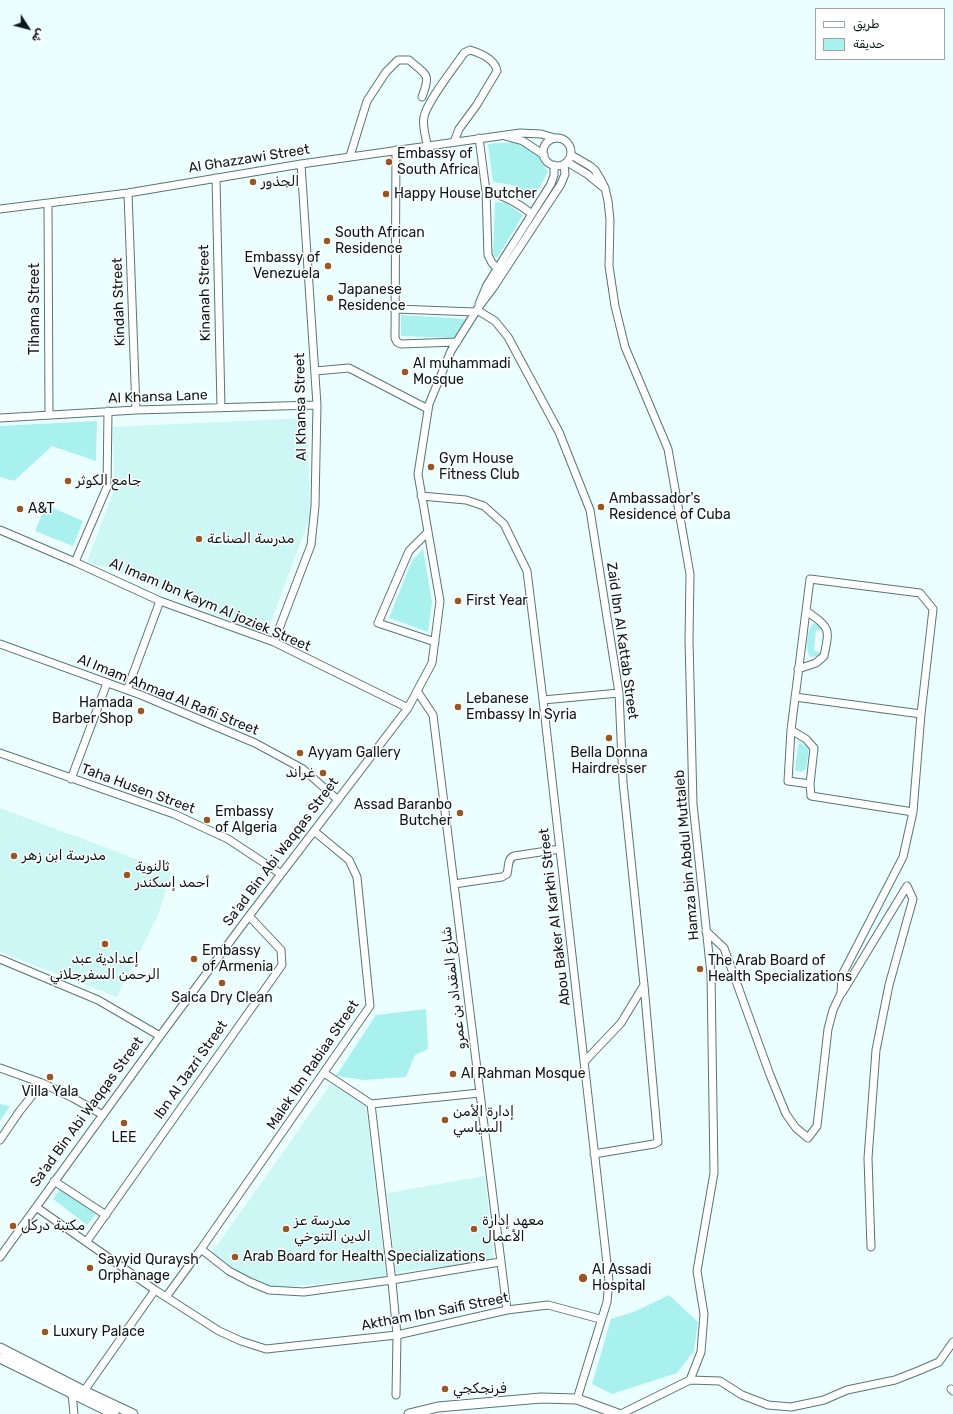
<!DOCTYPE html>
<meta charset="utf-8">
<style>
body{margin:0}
#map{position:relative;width:953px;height:1414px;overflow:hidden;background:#ebfffe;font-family:Rubik,Vazirmatn,sans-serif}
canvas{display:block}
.legend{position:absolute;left:815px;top:8px;width:130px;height:52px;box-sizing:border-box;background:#fff;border:1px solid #9ea3a3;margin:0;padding:5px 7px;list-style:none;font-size:12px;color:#0c1818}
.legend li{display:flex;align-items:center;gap:8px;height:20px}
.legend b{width:20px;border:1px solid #9ea3a3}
.north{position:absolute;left:8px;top:8px;width:40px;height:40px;-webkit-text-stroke:3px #fff;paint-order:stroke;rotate:126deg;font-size:11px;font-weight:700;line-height:16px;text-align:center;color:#0c1818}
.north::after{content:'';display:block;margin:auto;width:14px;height:18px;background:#0c1818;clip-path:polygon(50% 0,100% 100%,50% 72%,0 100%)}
</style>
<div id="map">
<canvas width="953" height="1414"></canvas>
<ul class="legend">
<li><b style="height:5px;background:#fff"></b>طريق</li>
<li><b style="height:11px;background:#a8f1ef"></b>حديقة</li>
</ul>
<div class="north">ش</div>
</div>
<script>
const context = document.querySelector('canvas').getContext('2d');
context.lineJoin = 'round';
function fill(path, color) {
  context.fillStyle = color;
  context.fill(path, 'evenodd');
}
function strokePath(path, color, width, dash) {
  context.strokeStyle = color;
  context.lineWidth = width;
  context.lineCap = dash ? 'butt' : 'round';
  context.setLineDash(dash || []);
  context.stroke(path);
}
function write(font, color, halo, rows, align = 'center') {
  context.font = font + ' Rubik,Vazirmatn,sans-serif';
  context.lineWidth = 3;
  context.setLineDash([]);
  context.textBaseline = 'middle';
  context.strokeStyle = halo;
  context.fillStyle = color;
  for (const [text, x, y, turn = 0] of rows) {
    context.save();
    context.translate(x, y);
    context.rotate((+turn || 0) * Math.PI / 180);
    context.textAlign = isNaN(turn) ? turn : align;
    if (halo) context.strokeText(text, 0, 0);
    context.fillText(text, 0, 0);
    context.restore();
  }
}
fill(new Path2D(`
 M307 418 310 517 267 632H256L114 570 87 562 115 488 112 427Z
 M0 808 171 872 159 913 117 997 0 952Z
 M331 1084 366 1106 386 1277 286 1287 258 1284 211 1254Z
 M485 1176 494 1261 396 1272 387 1193Z`), '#ccf7f5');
fill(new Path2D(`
 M513 142 537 153 548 172 534 198 513 185 493 182 488 144Z
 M495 202 506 203 523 215 497 258 493 255Z
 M401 315 468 319 455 338 401 336Z
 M97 421 96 461 52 446 14 481 0 477V426Z
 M46 505 83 521 73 546 35 531Z
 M423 549 432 602 428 632 389 618 412 561Z
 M813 624H816L822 629V630H816L814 650 820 653 819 656 810 657C805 650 807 629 813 624Z
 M802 743 809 749 806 769 801 772 795 770 798 745Z
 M426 1009 428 1049 415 1055 406 1077 364 1080 336 1076 376 1015Z
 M0 1104 10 1106 0 1121Z
 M61 1188 97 1213 87 1225 53 1199Z
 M669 1295 698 1322 694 1351 677 1373 612 1394 592 1384 611 1319 636 1311Z`), '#a8f1ef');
const minor = new Path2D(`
 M505 136 523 141 544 155
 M543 152a14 14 0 1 1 28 0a14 14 0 1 1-28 0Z
 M479 138 486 191 488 255 492 263 498 269
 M427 145C426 137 422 126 424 117 427 101 454 68 464 53L470 50C480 53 495 59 497 71L476 106 459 129 454 142
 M396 150 395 338 397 342 401 344 457 342
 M571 155 590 166 595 170 601 180 605 188 608 201 610 220 609 266 615 306 625 347 668 449 690 574 689 640 693 804 711 974 714 1173 697 1271 704 1314 701 1352 690 1380 621 1414
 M350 156 367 101 386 72 398 60H409C427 76 431 73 422 97
 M567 162 587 174 603 187
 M216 178 221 408
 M486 191C504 195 518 203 532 214
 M128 193 136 410
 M48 204 49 415
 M0 209 128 193 301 164 520 133 541 134 555 138
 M479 304 487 285 551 184 554 175V165
 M396 309 475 312
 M477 310 495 321 508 337 559 432 590 510 619 693 623 782 644 985 621 1023 585 1061
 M315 371 349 368 428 409
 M0 418 136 410 317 405
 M421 496 466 500 484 506 504 524 527 571 543 700 609 1281 607 1302 577 1399
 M0 530 75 562 160 601 274 642 408 708
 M428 532 409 551 378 623 435 642
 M75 562 107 487 108 411
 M274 642 311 545 315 506 317 405 301 164
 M0 644 141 695 255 743 303 769 338 800
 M798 669 816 663 824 656C830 627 830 628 806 611
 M127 690 160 601
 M417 691 433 715 507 1310
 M795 697 921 714
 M543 700 619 693
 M791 730 806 739 814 748 810 784 811 796 913 812
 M0 753 174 814 228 839 281 874
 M71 779 107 683
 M454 884 502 877 507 874C509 867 507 859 514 856L560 849
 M706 931 724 948 770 1075 786 1114 796 1128 808 1138 817 1126 828 1029 833 1010 841 993 842 975 903 857 913 812 921 714 933 609 920 593 810 579 791 730 788 781 810 784
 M0 959 98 1000 160 1036
 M842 993 907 886 913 899 889 985 876 1050 868 1158 871 1247
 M0 1068 42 1083 73 1098 103 1115
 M324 1073 371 1104 480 1093
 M371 1104 392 1282 397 1335 396 1395
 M0 1140 19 1112 42 1083
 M594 1154 654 1144 658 1142 644 985
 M54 1181 106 1215
 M36 1207 155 1290 219 1331 241 1341 266 1349 397 1335 507 1310 548 1305 600 1319
 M87 1241 282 965 281 950 249 916
 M201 1249 229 1271 250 1282 269 1290 304 1292 392 1280 500 1262
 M0 1257 160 1036 249 916 408 708 432 663 440 601 418 474 429 404 451 351 478 308 493 288 561 184 565 174 564 164
 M166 1297 201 1249 370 1006 357 877 349 860 314 831
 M690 1380 720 1381 742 1395 768 1405 791 1407 824 1400 847 1390 895 1380 918 1371 939 1362 953 1342
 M951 1389 953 1391
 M84 1391 155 1290
 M72 1393 74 1414`);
const tertiary = new Path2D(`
 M0 1348 84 1391 133 1414
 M0 1358 114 1414
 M409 1414 438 1407 541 1398 577 1399 618 1414`);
strokePath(minor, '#587574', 9);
strokePath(tertiary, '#587574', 11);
strokePath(minor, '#fff', 7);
strokePath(tertiary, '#fff', 9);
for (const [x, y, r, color] of [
 [389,162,4,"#985722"],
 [253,182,4,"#985722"],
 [386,194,4,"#985722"],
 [327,241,4,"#985722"],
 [328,266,4,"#985722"],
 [330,298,4,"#985722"],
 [405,372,4,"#985722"],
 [431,467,4,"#985722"],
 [68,481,4,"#985722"],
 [601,507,4,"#985722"],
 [20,509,4,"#985722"],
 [199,539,4,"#985722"],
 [458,601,4,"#985722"],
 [458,707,4,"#985722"],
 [141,711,4,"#985722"],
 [609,738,4,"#985722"],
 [300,753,4,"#985722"],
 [323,773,4,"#985722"],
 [460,813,4,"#985722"],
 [207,820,4,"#985722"],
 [14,856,4,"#985722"],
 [127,875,4,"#985722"],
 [105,944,4,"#985722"],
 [194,959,4,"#985722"],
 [700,969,4,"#985722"],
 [222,983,4,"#985722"],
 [453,1074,4,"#985722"],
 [50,1077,4,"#985722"],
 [445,1120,4,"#985722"],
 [124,1123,4,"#985722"],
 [13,1226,4,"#985722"],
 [286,1229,4,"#985722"],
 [474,1229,4,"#985722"],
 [235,1257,4,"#985722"],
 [90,1268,4,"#985722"],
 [583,1278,5,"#985722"],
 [45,1332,4,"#985722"],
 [445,1389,4,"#985722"]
]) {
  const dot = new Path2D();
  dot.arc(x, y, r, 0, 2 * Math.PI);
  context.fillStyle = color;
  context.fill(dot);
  strokePath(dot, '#fff', 1.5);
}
write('14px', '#0c1818', '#fff', [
 ["Embassy of",397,154],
 ["South Africa",397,170],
 ["الجذور",261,182],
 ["Happy House Butcher",394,194],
 ["South African",335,233],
 ["Residence",335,249],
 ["Embassy of",320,258,"right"],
 ["Venezuela",320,274,"right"],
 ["Japanese",338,290],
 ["Residence",338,306],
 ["Al muhammadi",413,364],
 ["Mosque",413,380],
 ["Gym House",439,459],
 ["Fitness Club",439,475],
 ["جامع الكوثر",76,481],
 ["Ambassador's",609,499],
 ["Residence of Cuba",609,515],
 ["A&T",28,509],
 ["مدرسة الصناعة",207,539],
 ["First Year",466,601],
 ["Lebanese",466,699],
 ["Embassy In Syria",466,715],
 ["Hamada",133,703,"right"],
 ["Barber Shop",133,719,"right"],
 ["Ayyam Gallery",308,753],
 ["Bella Donna",609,753,"center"],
 ["Hairdresser",609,769,"center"],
 ["غراند",315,773,"right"],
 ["Assad Baranbo",452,805,"right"],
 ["Butcher",452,821,"right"],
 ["Embassy",215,812],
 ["of Algeria",215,828],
 ["مدرسة ابن زهر",22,856],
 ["ثالنوية",135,867],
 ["أحمد إسكندر",135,883],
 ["Embassy",202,951],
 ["of Armenia",202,967],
 ["إعدادية عبد",105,959,"center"],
 ["الرحمن السفرجلاني",105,975,"center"],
 ["The Arab Board of",708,961],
 ["Health Specializations",708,977],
 ["Salca Dry Clean",222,998,"center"],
 ["Al Rahman Mosque",461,1074],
 ["Villa Yala",50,1092,"center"],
 ["إدارة الأمن",453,1112],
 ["السياسي",453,1128],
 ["LEE",124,1138,"center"],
 ["مدرسة عز",294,1221],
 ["الدين التنوخي",294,1237],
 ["معهد إدارة",482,1221],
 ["الأعمال",482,1237],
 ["مكتبة دركل",21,1226],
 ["Arab Board for Health Specializations",243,1257],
 ["Sayyid Quraysh",98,1260],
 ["Orphanage",98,1276],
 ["Al Assadi",592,1270],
 ["Hospital",592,1286],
 ["Luxury Palace",53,1332],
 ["فرنجكجي",453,1389]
], 'left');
write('14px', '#0c1818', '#fff', [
 ["Al Ghazzawi Street",249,159,-9],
 ["Kinanah Street",205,293,-91],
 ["Kindah Street",119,302,-92],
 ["Tihama Street",35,309,-90],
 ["Al Khansa Lane",158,397,-2],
 ["Al Khansa Street",301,407,-91],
 ["Al Imam Ibn Kaym Al joziek Street",210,605,23],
 ["Zaid Ibn Al Kattab Street",622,641,82],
 ["Al Imam Ahmad Al Rafii Street",168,695,22],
 ["Taha Husen Street",138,789,20],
 ["Sa'ad Bin Abi Waqqas Street",281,852,-53],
 ["Hamza bin Abdul Muttaleb",687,855,-95],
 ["Abou Baker Al Karkhi Street",555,917,-97],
 ["شارع المقداد بن عمرو",454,988,-97],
 ["Malek Ibn Rabiaa Street",313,1065,-56],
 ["Ibn Al Jazri Street",191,1070,-55],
 ["Sa'ad Bin Abi Waqqas Street",87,1112,-54],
 ["Aktham Ibn Saifi Street",435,1312,-11]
]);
</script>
